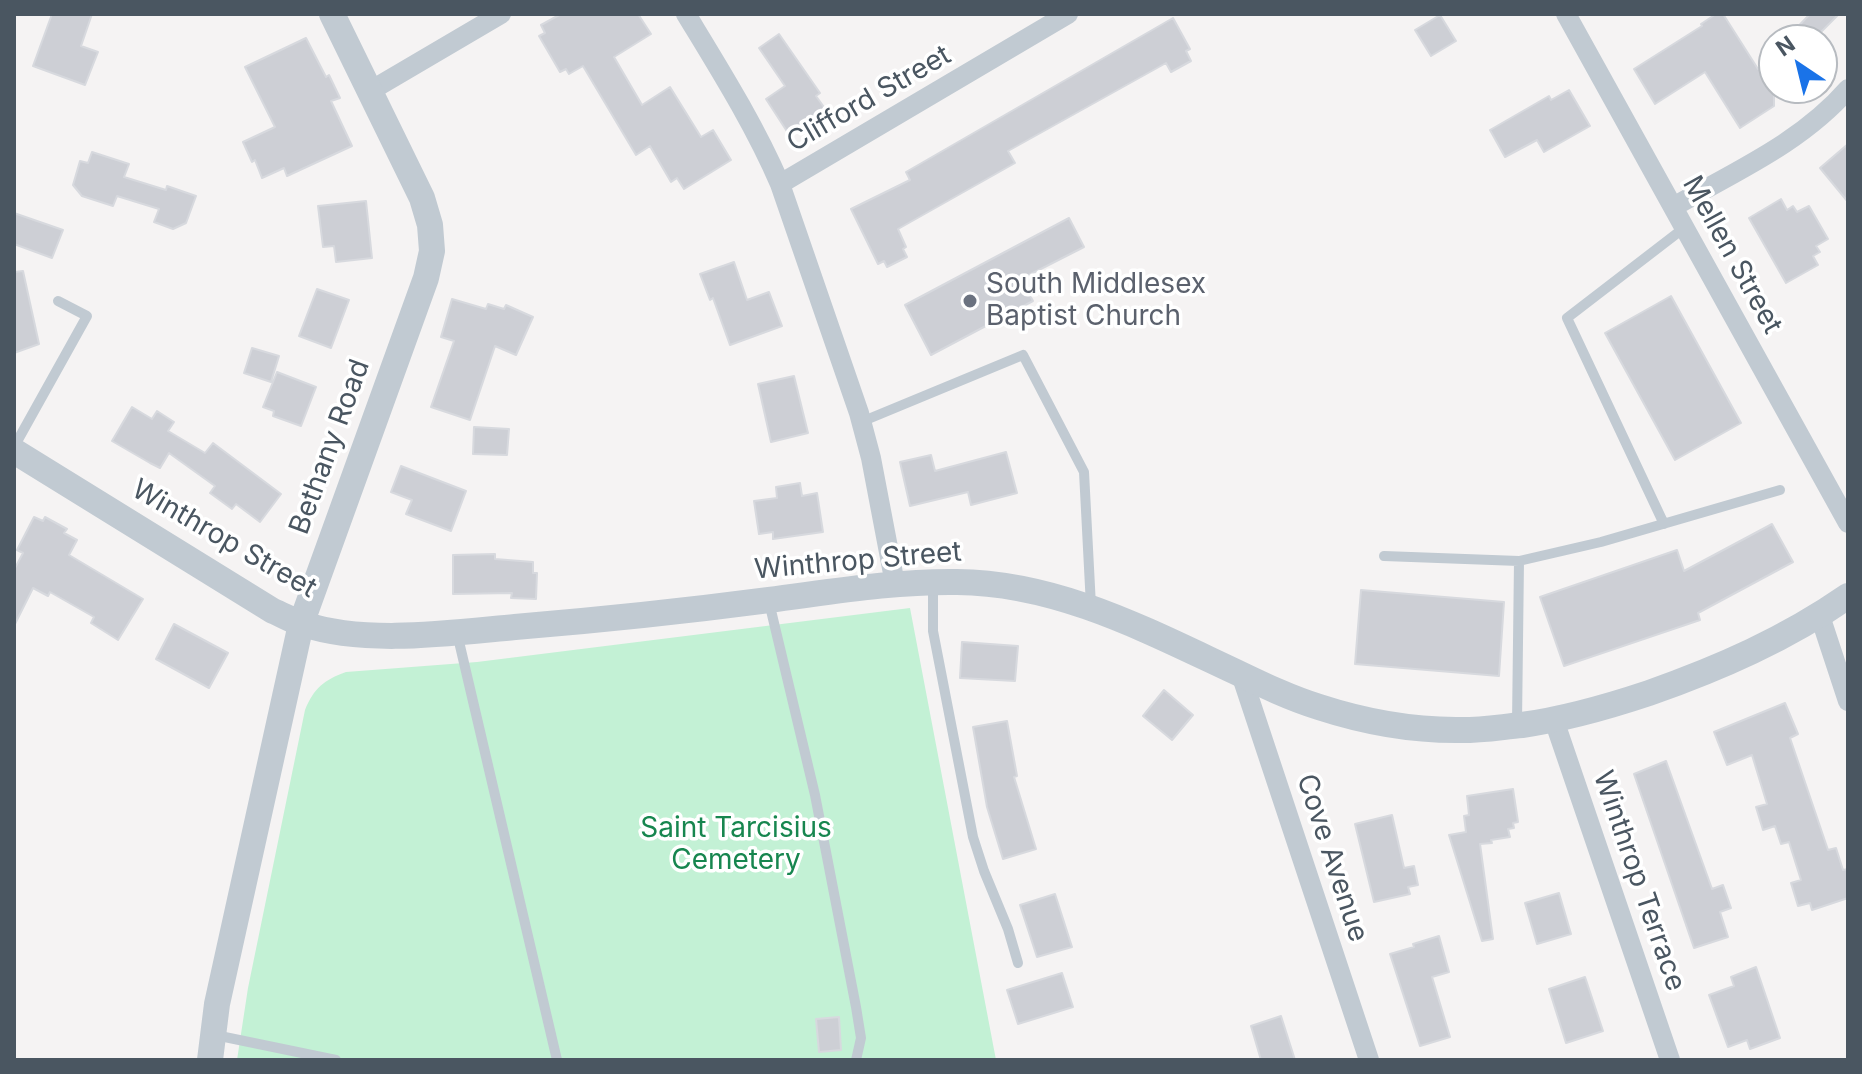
<!DOCTYPE html>
<style>
body{margin:0}
#map{position:relative;width:1862px;height:1074px;overflow:hidden;background:#f5f3f3;font-family:Inter,sans-serif}
canvas{display:block}
.frame{position:absolute;inset:0;border:16px solid #4a5661;pointer-events:none}
.north{position:absolute;left:1758px;top:24px;width:80px;height:80px;box-sizing:border-box;background:#fff;border:2px solid #b7bbc0;border-radius:50%;rotate:325deg;font-size:22px;font-weight:700;line-height:32px;text-align:center;color:#4a5661}
.north::after{content:'';display:block;margin:auto;width:28px;height:36px;background:#1a73e8;clip-path:polygon(50% 0,100% 100%,50% 72%,0 100%)}
</style>
<div id="map">
<canvas width="1862" height="1074"></canvas>
<div class="frame"></div>
<div class="north">N</div>
</div>
<script>
const context = document.querySelector('canvas').getContext('2d');
context.lineJoin = 'round';
function fill(path, color) {
  context.fillStyle = color;
  context.fill(path, 'evenodd');
}
function strokePath(path, color, width, dash) {
  context.strokeStyle = color;
  context.lineWidth = width;
  context.lineCap = dash ? 'butt' : 'round';
  context.setLineDash(dash || []);
  context.stroke(path);
}
function write(font, color, halo, rows, align = 'center') {
  context.font = font + ' Inter,sans-serif';
  context.lineWidth = 7;
  context.setLineDash([]);
  context.textBaseline = 'middle';
  context.strokeStyle = halo;
  context.fillStyle = color;
  for (const [text, x, y, turn = 0] of rows) {
    context.save();
    context.translate(x, y);
    context.rotate((+turn || 0) * Math.PI / 180);
    context.textAlign = isNaN(turn) ? turn : align;
    if (halo) context.strokeText(text, 0, 0);
    context.fillText(text, 0, 0);
    context.restore();
  }
}
fill(new Path2D(`
 M910 608 996 1060H237L248 988 305 710C314 688 324 680 346 672L477 662Z`), '#c3f1d5');
const building = new Path2D(`
 M52 14H92L81 46 98 52 85 85 33 66Z
 M561 14H638L651 34 614 57 642 105 670 87 701 137 713 130 731 160 684 189 677 178 671 182 650 146 636 155 583 66 569 74 566 69 560 72 539 36 545 33 541 25Z
 M1716 14H1723L1758 69 1774 52V106L1740 128 1705 72 1655 104 1634 69 1702 26 1701 24Z
 M1810 14H1839L1813 40H1785Z
 M1440 15 1456 41 1431 56 1415 30Z
 M1173 18 1190 49 1186 51 1191 61 1171 72 1166 63 1008 151 1015 163 898 229 906 247 903 249 907 257 887 267 884 261 878 264 851 209 910 180 906 172Z
 M779 34 820 93 816 96 826 110 790 136 766 99 785 86 759 48Z
 M306 38 326 77 329 75 340 98 331 101 352 146 287 176 284 168 262 178 255 160 252 162 243 142 275 127 245 67Z
 M1569 90 1590 126 1544 152 1537 140 1505 157 1490 130 1549 96 1551 100Z
 M1848 144V202L1820 168Z
 M92 152 129 164 124 177 166 190 167 186 196 196 186 223 173 229 154 222 159 209 117 196 113 206 82 196 73 185 80 161 88 163Z
 M1781 199 1787 210 1793 206 1797 212 1809 206 1828 239 1816 246 1820 252 1813 256 1818 265 1786 283 1749 218Z
 M366 201 372 258 336 262 334 246 323 247 318 206Z
 M14 213 63 230 52 258 14 244Z
 M1069 218 1084 247 1027 276 1034 289 1028 292 1033 301 931 355 905 305Z
 M734 262 747 300 769 292 782 326 730 345 713 298 710 300 700 274Z
 M23 271 39 344 14 353V272Z
 M317 289 349 300 331 348 299 336Z
 M1671 296 1741 423 1675 460 1605 333Z
 M452 299 486 309 488 304 504 309 506 305 533 317 516 355 495 346 470 420 431 407 454 341 441 337Z
 M252 348 279 356 271 382 244 373Z
 M277 372 316 387 301 426 273 416 274 411 263 407Z
 M794 376 808 433 771 442 758 384Z
 M132 407 152 419 157 411 174 422 168 431 205 453 213 443 281 494 260 522 236 504 232 509 210 493 215 486 169 453 160 468 150 463 112 441Z
 M474 427 509 429 507 455 473 454Z
 M1006 452 1017 493 971 505 968 492 910 506 900 462 931 455 935 471Z
 M401 466 466 491 451 531 406 514 412 500 391 492Z
 M800 483 802 496 817 493 823 532 773 539V532L759 534 754 501 777 498 776 487Z
 M34 517 43 521 45 517 67 529 64 533 77 540 69 555 143 599 118 640 91 623 94 617 50 592 48 596 33 588 14 626V570L23 553 17 550Z
 M1772 524 1793 562 1698 613 1700 620 1564 666 1540 597 1677 550 1684 571Z
 M495 554V559L533 562V573H537L536 599 511 598 512 593 453 594V555Z
 M1361 590 1504 602 1499 676 1355 664Z
 M174 624 228 653 209 688 156 659Z
 M962 642 1018 646 1015 681 960 678Z
 M1164 690 1193 715 1172 740 1143 716Z
 M1785 703 1798 734 1790 738 1828 850 1836 848 1843 870 1848 869V898L1812 910 1810 903 1798 906 1791 883 1801 880 1789 842 1781 844 1775 826 1763 830 1756 807 1767 804 1752 755 1727 765 1714 732Z
 M1007 721 1017 776 1014 777 1036 849 1003 859 987 807 973 727Z
 M1666 761 1712 889 1723 885 1731 908 1720 912 1728 937 1694 948 1634 774Z
 M1513 789 1518 822 1513 823 1514 828 1508 829 1510 837 1491 840 1492 843 1480 844 1493 939 1482 941 1449 835 1466 832 1464 816 1469 815 1467 796Z
 M1392 815 1404 868 1414 866 1418 885 1408 887 1410 894 1374 902 1355 824Z
 M1559 893 1571 934 1537 944 1525 903Z
 M1055 894 1072 947 1037 957 1020 905Z
 M1439 936 1449 972 1432 977 1450 1037 1420 1046 1390 954 1414 947 1413 944Z
 M1756 967 1780 1038 1750 1049 1747 1040 1728 1047 1709 995 1734 986 1731 977Z
 M1062 973 1073 1007 1018 1024 1007 990Z
 M1585 977 1603 1031 1566 1043 1549 989Z
 M1281 1016 1295 1060H1261L1251 1026Z
 M839 1017 841 1050 819 1052 816 1019Z`);
fill(building, '#cdcfd5');
strokePath(building, '#d7d9de', 2);
strokePath(new Path2D(`
 M861 422 1023 355 1084 472 1091 606
 M14 447 87 316 58 301
 M1664 524 1567 318 1684 228
 M1384 556 1519 561 1517 723
 M1519 561 1601 542 1780 490
 M933 584V631L973 837 984 871 1008 929 1018 963
 M769 602 815 795 856 1007 861 1038 856 1060
 M457 633 557 1060
 M215 1035 336 1060`), '#c1cad2', 10);
strokePath(new Path2D(`
 M686 14C720 70 754 124 780 184L859 413 871 458 895 584
 M1566 14 1848 523
 M370 91 501 14
 M780 184 1068 14
 M1673 207C1734 172 1801 143 1848 89
 M1820 616 1848 701
 M1241 674 1369 1060
 M1554 720 1670 1060`), '#c1cad2', 20);
strokePath(new Path2D(`
 M14 451 273 611C283 615 293 621 303 624 366 645 450 633 515 627 600 620 685 611 769 600 831 592 894 581 957 582 1058 583 1146 630 1236 672 1263 685 1290 698 1319 707 1362 721 1411 730 1456 730 1478 731 1500 727 1522 725 1565 719 1607 707 1649 693 1720 668 1786 639 1848 596
 M210 1060 217 1004 301 624 426 278 432 251 430 225 422 198 332 14`), '#c1cad2', 26);
for (const [x, y, r, color] of [
 [970,301,8,"#6b7280"]
]) {
  const dot = new Path2D();
  dot.arc(x, y, r, 0, 2 * Math.PI);
  context.fillStyle = color;
  context.fill(dot);
  strokePath(dot, '#fff', 3);
}
write('28px', '#4a5661', '#fff', [
 ["Clifford Street",869,99,-30],
 ["Mellen Street",1732,255,61],
 ["Bethany Road",330,447,-70],
 ["Winthrop Street",224,539,30],
 ["Winthrop Street",858,561,-5],
 ["Cove Avenue",1332,858,72],
 ["Winthrop Terrace",1639,881,71]
]);
write('28px', '#5b616d', '#fff', [
 ["South Middlesex",986,285],
 ["Baptist Church",986,317]
], 'left');
write('28px', '#17864f', '#fff', [
 ["Saint Tarcisius",736,829],
 ["Cemetery",736,861]
]);
</script>
